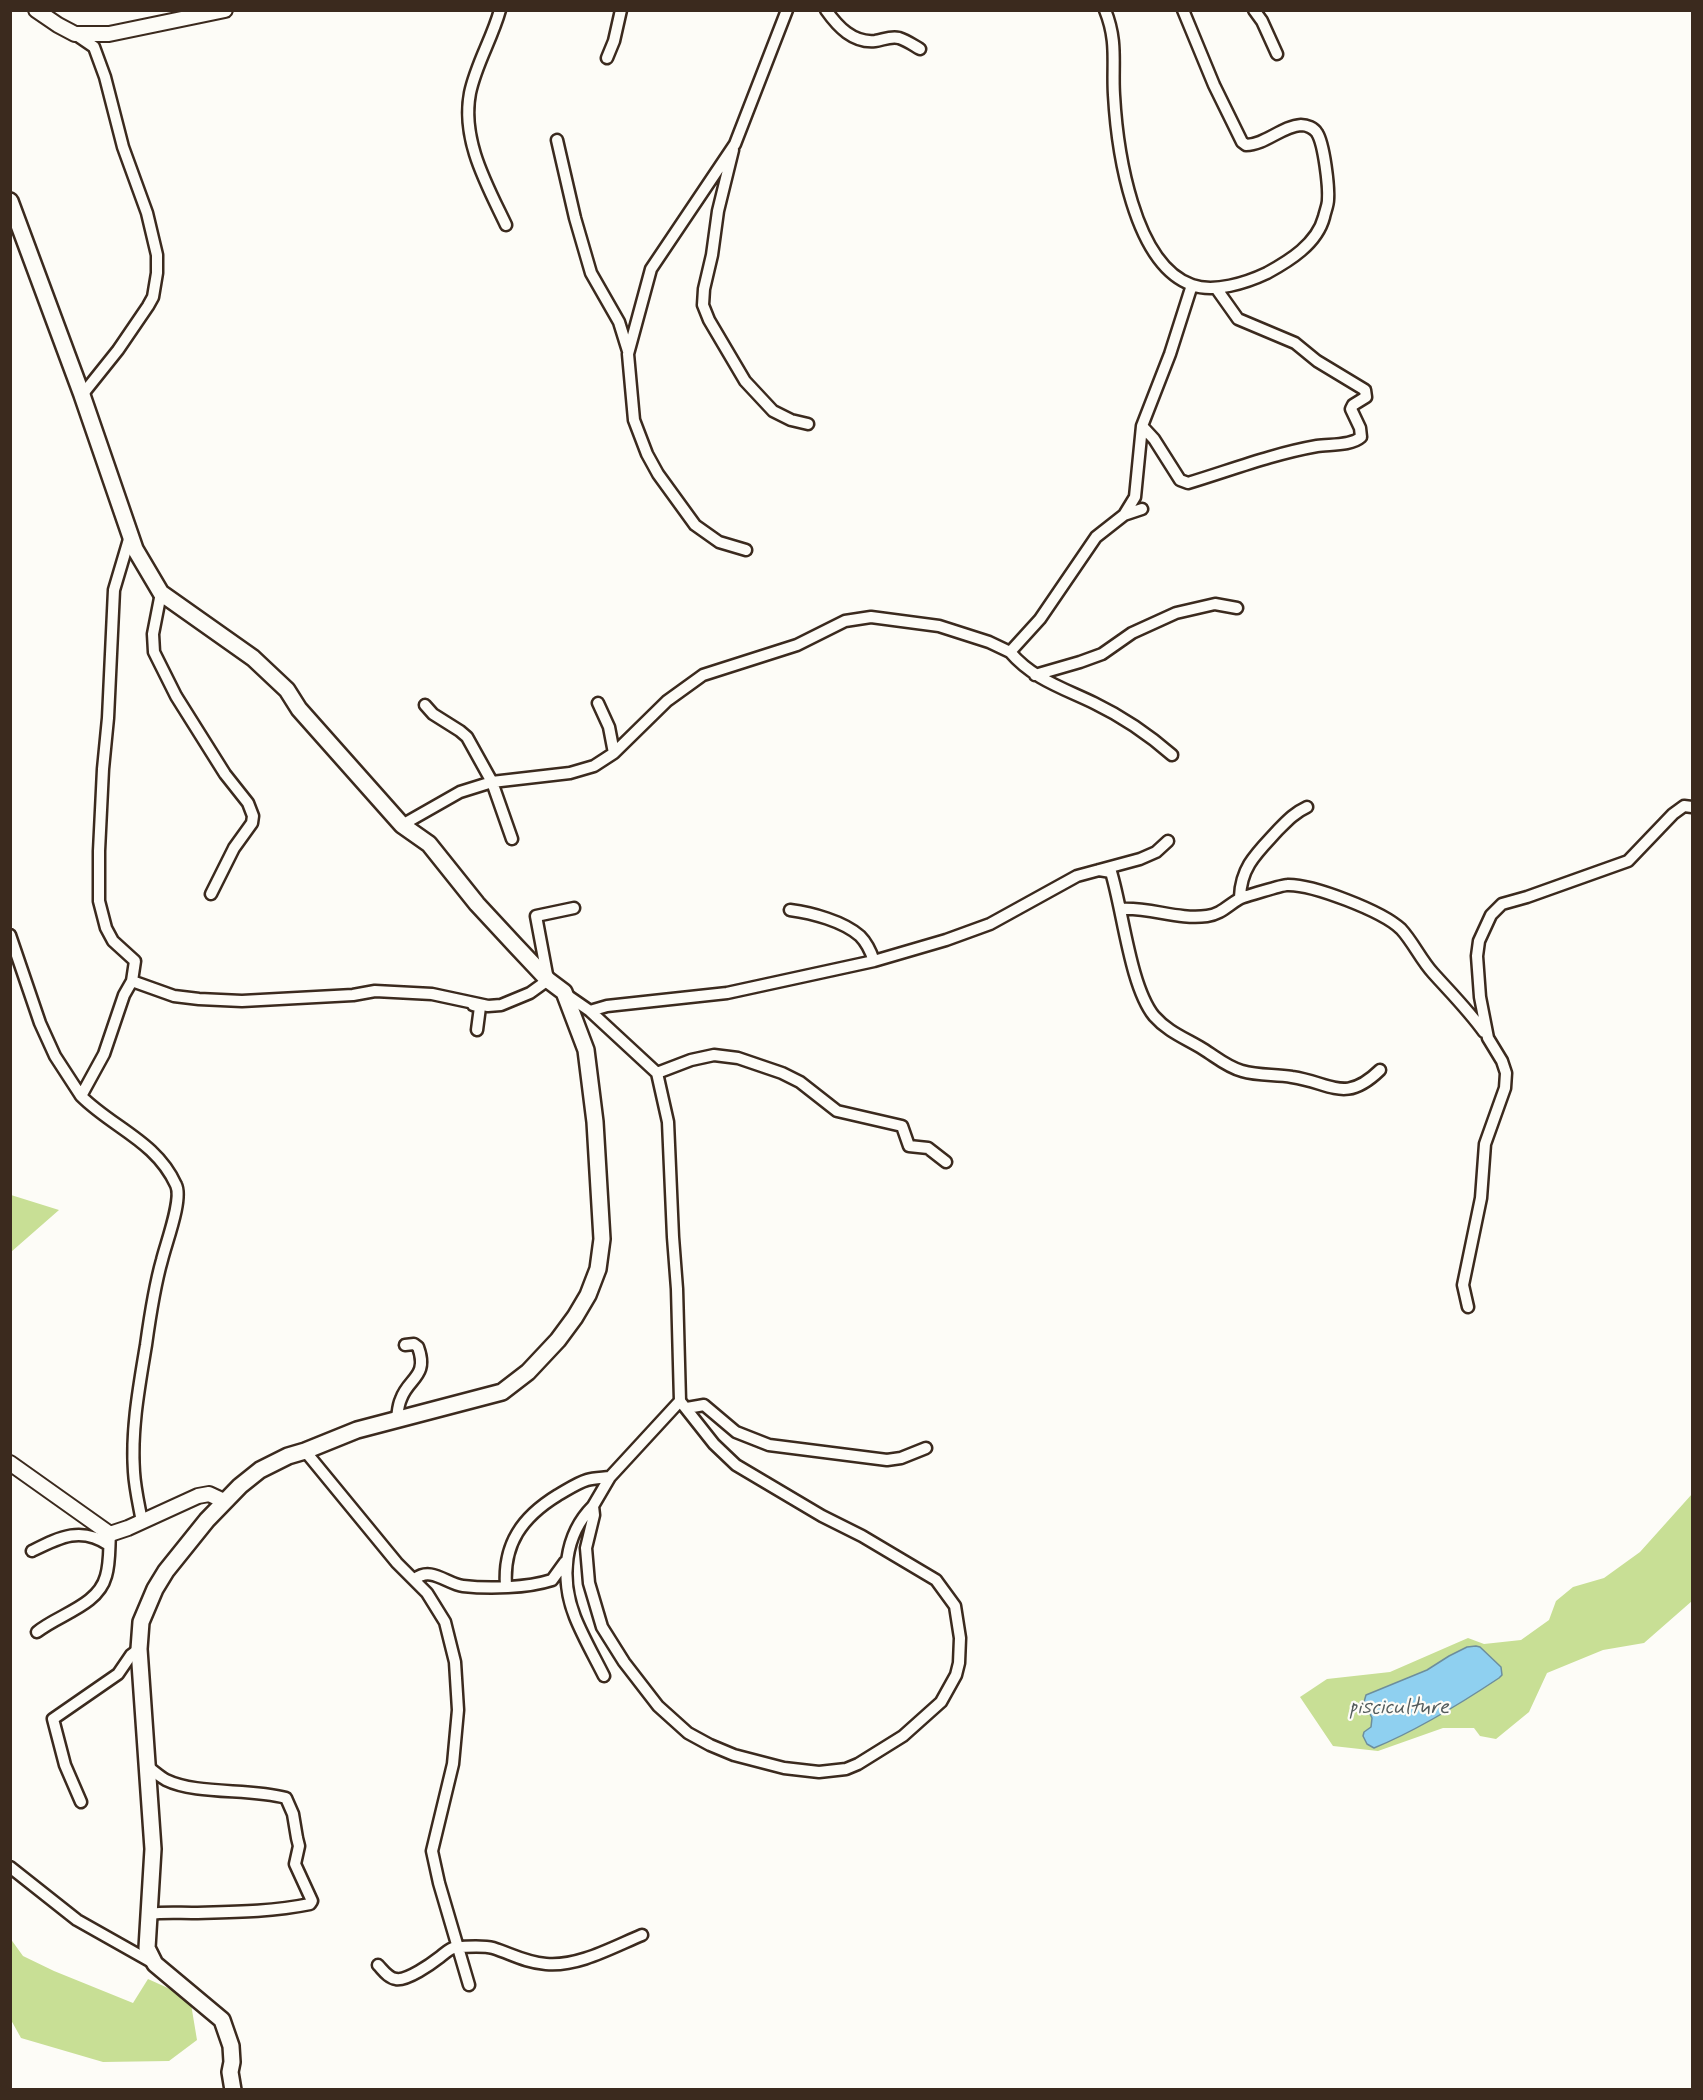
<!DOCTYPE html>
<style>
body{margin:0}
#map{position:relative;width:1703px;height:2100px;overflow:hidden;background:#fdfcf7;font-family:Mynerve,sans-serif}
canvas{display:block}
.frame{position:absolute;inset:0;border:12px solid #3b2a1e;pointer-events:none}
</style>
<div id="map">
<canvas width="1703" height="2100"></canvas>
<div class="frame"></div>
</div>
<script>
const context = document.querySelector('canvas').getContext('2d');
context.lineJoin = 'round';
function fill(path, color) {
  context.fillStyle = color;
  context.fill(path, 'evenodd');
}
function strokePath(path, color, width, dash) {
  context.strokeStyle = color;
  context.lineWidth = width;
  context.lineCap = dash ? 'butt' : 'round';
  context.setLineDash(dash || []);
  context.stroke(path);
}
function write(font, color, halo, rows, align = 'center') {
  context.font = font + ' Mynerve,sans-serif';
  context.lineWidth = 4.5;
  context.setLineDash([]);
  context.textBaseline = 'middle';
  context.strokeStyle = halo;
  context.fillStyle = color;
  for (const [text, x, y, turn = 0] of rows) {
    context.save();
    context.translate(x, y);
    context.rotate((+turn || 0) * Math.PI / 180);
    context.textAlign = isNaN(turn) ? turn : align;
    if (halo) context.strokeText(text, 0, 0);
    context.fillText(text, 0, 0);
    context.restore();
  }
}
fill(new Path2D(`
 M11 1195 59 1210 11 1252 10 1195Z
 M1692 1494V1601L1644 1643 1603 1650 1547 1673 1529 1712 1496 1739 1480 1736 1474 1728H1443L1378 1751 1333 1746 1300 1697 1327 1679 1390 1672 1468 1638 1484 1644 1521 1640 1549 1620 1556 1601 1573 1587 1604 1578 1640 1552Z
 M10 1938 23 1956 54 1971 133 2003 148 1979 190 1998 197 2040 169 2061 103 2062 21 2038 11 2020Z`), '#c8df95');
const water = new Path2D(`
 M1476 1646 1480 1647 1501 1667 1502 1675 1499 1678C1460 1704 1418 1730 1374 1748L1367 1744 1363 1736 1364 1732 1371 1727 1372 1718 1364 1702 1366 1695 1427 1670 1449 1656 1467 1647Z`);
fill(water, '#8fd0f0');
strokePath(water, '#6d8e9c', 1.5);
const minor = new Path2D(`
 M500 10C492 39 476 64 470 93 461 140 487 185 506 225
 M826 10C838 27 853 43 875 41 883 40 890 36 899 38 906 40 913 45 920 49
 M1105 10C1118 42 1112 64 1114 95 1117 149 1133 264 1192 285 1214 293 1246 283 1267 273 1289 261 1317 244 1324 217 1325 212 1328 205 1328 200 1329 186 1324 144 1317 133 1314 128 1307 125 1301 125 1282 126 1265 145 1246 145L1242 142 1214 85 1183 10
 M1254 10 1262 21 1277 54
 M75 34 94 47 105 77 123 147 147 213 157 255V273L153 297 148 306 118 350 82 395
 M607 58 614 41 621 10
 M557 140 575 218 591 273 619 322 628 351
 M733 150 718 211 712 255 704 289 703 305 709 320 745 381 773 411 791 420 808 424
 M1142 426 1154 439 1180 480 1188 483C1231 470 1272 454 1317 446 1330 444 1351 446 1361 437L1360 428 1351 409 1353 405 1366 397 1365 390 1317 361 1295 343 1238 319 1216 288
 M1124 515 1142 509
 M130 536 114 590 108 718 103 769 99 851V901L106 928 113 941 135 961 132 981 124 995 104 1054 81 1096C113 1128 156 1141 176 1185 183 1199 166 1243 162 1260 154 1288 150 1316 146 1345 139 1387 131 1430 134 1472 135 1489 139 1505 142 1522
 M746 550 719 542 695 525 658 474 647 454 634 420 628 354 651 269 735 144 787 10
 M161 593 153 634 154 652 176 696 225 774 248 803 253 816 252 823 234 848 211 894
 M1010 652C1033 679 1063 688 1094 703 1123 717 1148 734 1172 755
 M1035 675 1080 662 1102 654 1132 633 1176 613 1215 604 1237 608
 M598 703 609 727 614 753
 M425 705 433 714 460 731 467 737 492 782 512 839
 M402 825 460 792 492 782 570 773 594 766 614 753 667 701 703 675 797 645 845 621 871 617 939 626 989 642 1010 652 1040 619 1096 537 1124 515 1135 497 1142 426 1170 354 1192 285
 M1099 870 1111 872C1123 911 1130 986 1154 1016 1168 1032 1185 1038 1203 1049 1216 1057 1227 1067 1242 1071 1259 1076 1275 1074 1292 1077 1332 1083 1345 1104 1380 1070
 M1240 897C1241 866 1258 852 1278 830 1287 821 1294 813 1307 807
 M1121 909C1150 907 1178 920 1207 916 1221 914 1227 906 1239 899 1242 897 1283 885 1287 885 1312 884 1382 911 1401 929 1413 942 1421 960 1433 973 1451 993 1469 1011 1484 1032
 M790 910C812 913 843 921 860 936 867 943 871 952 874 961
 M10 935 40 1023 55 1056 81 1096
 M132 981 174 996 199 999 242 1001 353 995 375 991 432 994 488 1006 501 1005 530 993 548 980 536 916 574 908
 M564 993 590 1011 657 1073 668 1122 673 1237 677 1289 680 1401 610 1477 593 1506 594 1515 586 1548 589 1583 602 1627 624 1662 658 1706 688 1733 710 1745 734 1755 784 1768 819 1772 846 1769 858 1764 903 1736 941 1702 956 1675 959 1663 960 1638 955 1606 936 1580 862 1536 822 1516 736 1465 714 1444 680 1401
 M473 1005 480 1007 477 1030
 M590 1011 607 1006 727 993 874 961 946 940 990 924 1077 876 1140 859 1156 852 1168 841
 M657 1073 691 1060 714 1055 738 1058 782 1073 800 1082 837 1111 902 1126 909 1146 928 1148 946 1162
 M1468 1307 1463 1285 1481 1198 1485 1144 1505 1088 1506 1073 1502 1061 1488 1038 1480 997 1477 956 1479 941 1491 915 1502 904 1527 897 1628 861 1673 814 1684 806 1692 807
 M687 1408 704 1405 736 1432 769 1445 887 1460 901 1458 926 1448
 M397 1418C398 1412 398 1405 401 1399 408 1378 429 1377 418 1347L414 1344 405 1345
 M305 1451 397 1563 427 1593 445 1622 455 1662 458 1710 453 1764 432 1851 439 1883 469 1985
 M593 1506C564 1535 560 1579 575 1617 583 1637 594 1656 604 1676
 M32 1551C60 1537 81 1526 109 1545
 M415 1579C431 1566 447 1584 463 1586 489 1589 527 1588 552 1580L565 1562
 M506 1586C503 1544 522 1517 558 1495 567 1490 577 1483 587 1480 594 1478 603 1478 610 1477
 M37 1632C59 1614 98 1606 106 1576 110 1563 109 1547 110 1534
 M148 1767C154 1771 160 1777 166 1780 197 1795 250 1788 286 1798L293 1814 297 1838 299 1846 295 1864 312 1901 310 1904C271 1912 231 1912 192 1913 177 1913 164 1912 149 1914
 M81 1802 65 1765 53 1719 118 1674 131 1655 139 1649
 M10 1867 77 1920 155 1964
 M378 1965C383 1970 388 1978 396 1979 407 1981 431 1964 440 1957 445 1953 450 1948 456 1947 466 1947 483 1945 493 1948 512 1954 524 1962 546 1964 578 1967 613 1947 642 1935`);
const tertiary = new Path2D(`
 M36 10 58 25 75 34H109L225 10
 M10 1463 110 1534 128 1528 198 1496 209 1494 224 1501`);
const secondary = new Path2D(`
 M10 201 82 395 135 549 161 593 253 658 287 690 299 709 402 825 429 844 477 904 515 945 548 980 564 992 586 1050 595 1122 602 1239 598 1269 588 1295 575 1317 558 1340 528 1372 502 1392 357 1430 305 1451 288 1456 260 1470 240 1486 207 1520 166 1571 155 1589 141 1622 139 1649 153 1849 147 1948 155 1964 222 2020 231 2046 232 2062 230 2072 233 2090`);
strokePath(minor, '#3b2a1e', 15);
strokePath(tertiary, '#3b2a1e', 18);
strokePath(secondary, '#3b2a1e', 20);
strokePath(minor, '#fdfcf7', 10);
strokePath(tertiary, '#fdfcf7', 14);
strokePath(secondary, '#fdfcf7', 15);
write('italic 21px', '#545c5d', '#fdfcf7', [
 ["pisciculture",1399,1709]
]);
</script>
